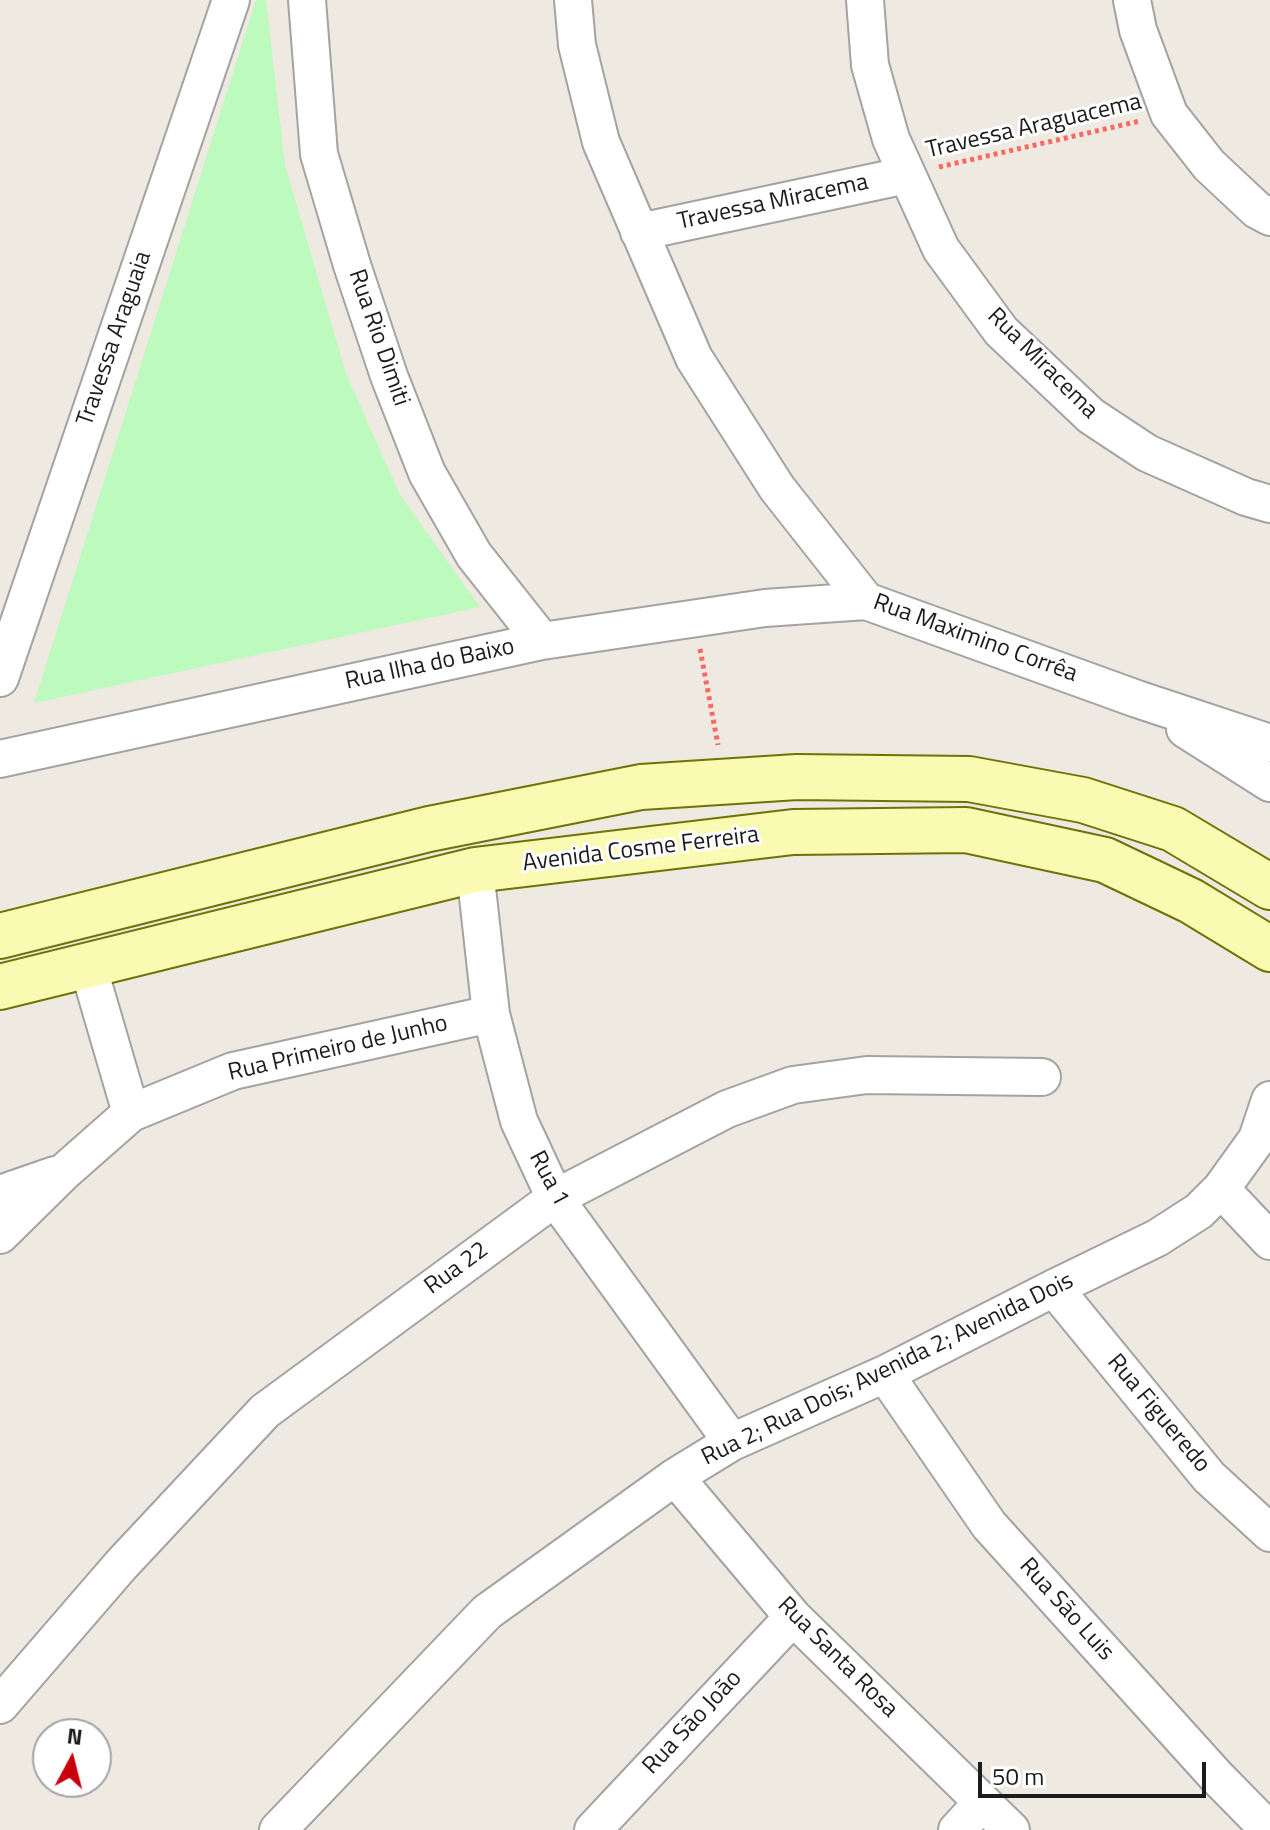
<!DOCTYPE html>
<meta charset="utf-8">
<style>
body{margin:0}
#map{position:relative;width:1270px;height:1830px;overflow:hidden;background:#eee9e1;font-family:"Titillium Web",sans-serif}
canvas{display:block}
.north{position:absolute;left:32px;top:1718px;width:80px;height:80px;box-sizing:border-box;background:#fff;border:2px solid #a4a4a4;border-radius:50%;rotate:7deg;font-size:22px;font-weight:700;line-height:32px;text-align:center;color:#1c1c1c}
.north::after{content:'';display:block;margin:auto;width:28px;height:36px;background:#c8000c;clip-path:polygon(50% 0,100% 100%,50% 72%,0 100%)}
.scale{position:absolute;left:978px;top:1762px;width:228px;height:36px;box-sizing:border-box;border:4px solid #1c1c1c;border-top:0;padding-left:10px;font-size:24px;line-height:28px;white-space:nowrap;color:#1c1c1c;-webkit-text-stroke:6px #fff;paint-order:stroke}
</style>
<div id="map">
<canvas width="1270" height="1830"></canvas>
<div class="north">N</div>
<div class="scale">50 m</div>
</div>
<script>
const context = document.querySelector('canvas').getContext('2d');
context.lineJoin = 'round';
function fill(path, color) {
  context.fillStyle = color;
  context.fill(path, 'evenodd');
}
function strokePath(path, color, width, dash) {
  context.strokeStyle = color;
  context.lineWidth = width;
  context.lineCap = dash ? 'butt' : 'round';
  context.setLineDash(dash || []);
  context.stroke(path);
}
function write(font, color, halo, rows, align = 'center') {
  context.font = font + ' "Titillium Web",sans-serif';
  context.lineWidth = 6;
  context.setLineDash([]);
  context.textBaseline = 'middle';
  context.strokeStyle = halo;
  context.fillStyle = color;
  for (const [text, x, y, turn = 0] of rows) {
    context.save();
    context.translate(x, y);
    context.rotate((+turn || 0) * Math.PI / 180);
    context.textAlign = isNaN(turn) ? turn : align;
    if (halo) context.strokeText(text, 0, 0);
    context.fillText(text, 0, 0);
    context.restore();
  }
}
fill(new Path2D(`
 M256 0H266L285 165 346 374 400 495 480 607 34 703Z`), '#bcfabd');
const minor = new Path2D(`
 M307 0 319 154 352 265 389 376 427 473 474 555 542 641
 M573 0 577 45 601 142 694 358 777 488 866 601 1137 699 1270 743
 M865 0 870 65 891 139 941 249 1001 331 1091 416 1147 453 1246 497 1270 504
 M1132 0 1138 30 1169 114 1209 165 1257 210 1270 217
 M639 232 907 175
 M0 678 231 0
 M1185 729 1270 783
 M0 759 542 641 765 608 866 601
 M475 870 491 1014 519 1121 555 1198 732 1442
 M88 966 131 1113
 M1221 1189 1270 1241
 M0 1194 55 1175
 M0 1235 64 1172 131 1113 233 1071 491 1014
 M1054 1288 1209 1477 1270 1533
 M885 1374 989 1525 1216 1776 1269 1830
 M675 1477 793 1617 1011 1830
 M0 1705 121 1565 265 1411 555 1198 727 1109 793 1085 867 1075 1042 1077
 M278 1830 487 1612 675 1477 732 1442 885 1374 1054 1288 1157 1238 1199 1211 1221 1189 1257 1139 1270 1100
 M593 1830 793 1617
 M957 1830 982 1803`);
const secondary = new Path2D(`
 M0 936 429 829 641 787 797 777 969 779 1083 800 1173 829 1270 887
 M0 987 475 870 793 832 966 830 1105 860 1191 901 1270 949`);
strokePath(minor, '#a3a3a3', 40);
strokePath(secondary, '#6e7303', 48);
strokePath(new Path2D(`
 M939 167 1140 121
 M700 649 718 745`), '#fc6a64', 5, [4, 4]);
strokePath(minor, '#fff', 36);
strokePath(secondary, '#fafab3', 44);
write('24px', '#1c1c1c', '#fff', [
 ["Travessa Araguacema",1034,127,-13],
 ["Travessa Miracema",773,203,-12],
 ["Rua Rio Dimiti",378,338,71],
 ["Travessa Araguaia",115,339,-71],
 ["Rua Miracema",1042,364,45],
 ["Rua Maximino Corrêa",975,639,20],
 ["Rua Ilha do Baixo",430,665,-12],
 ["Avenida Cosme Ferreira",641,850,-7],
 ["Rua Primeiro de Junho",338,1049,-13],
 ["Rua 1",548,1179,62],
 ["Rua 22",457,1269,-36],
 ["Rua 2; Rua Dois; Avenida 2; Avenida Dois",888,1370,-26],
 ["Rua Figueredo",1158,1414,50],
 ["Rua São Luis",1066,1610,48],
 ["Rua Santa Rosa",837,1658,45],
 ["Rua São João",693,1723,-47]
]);
</script>
